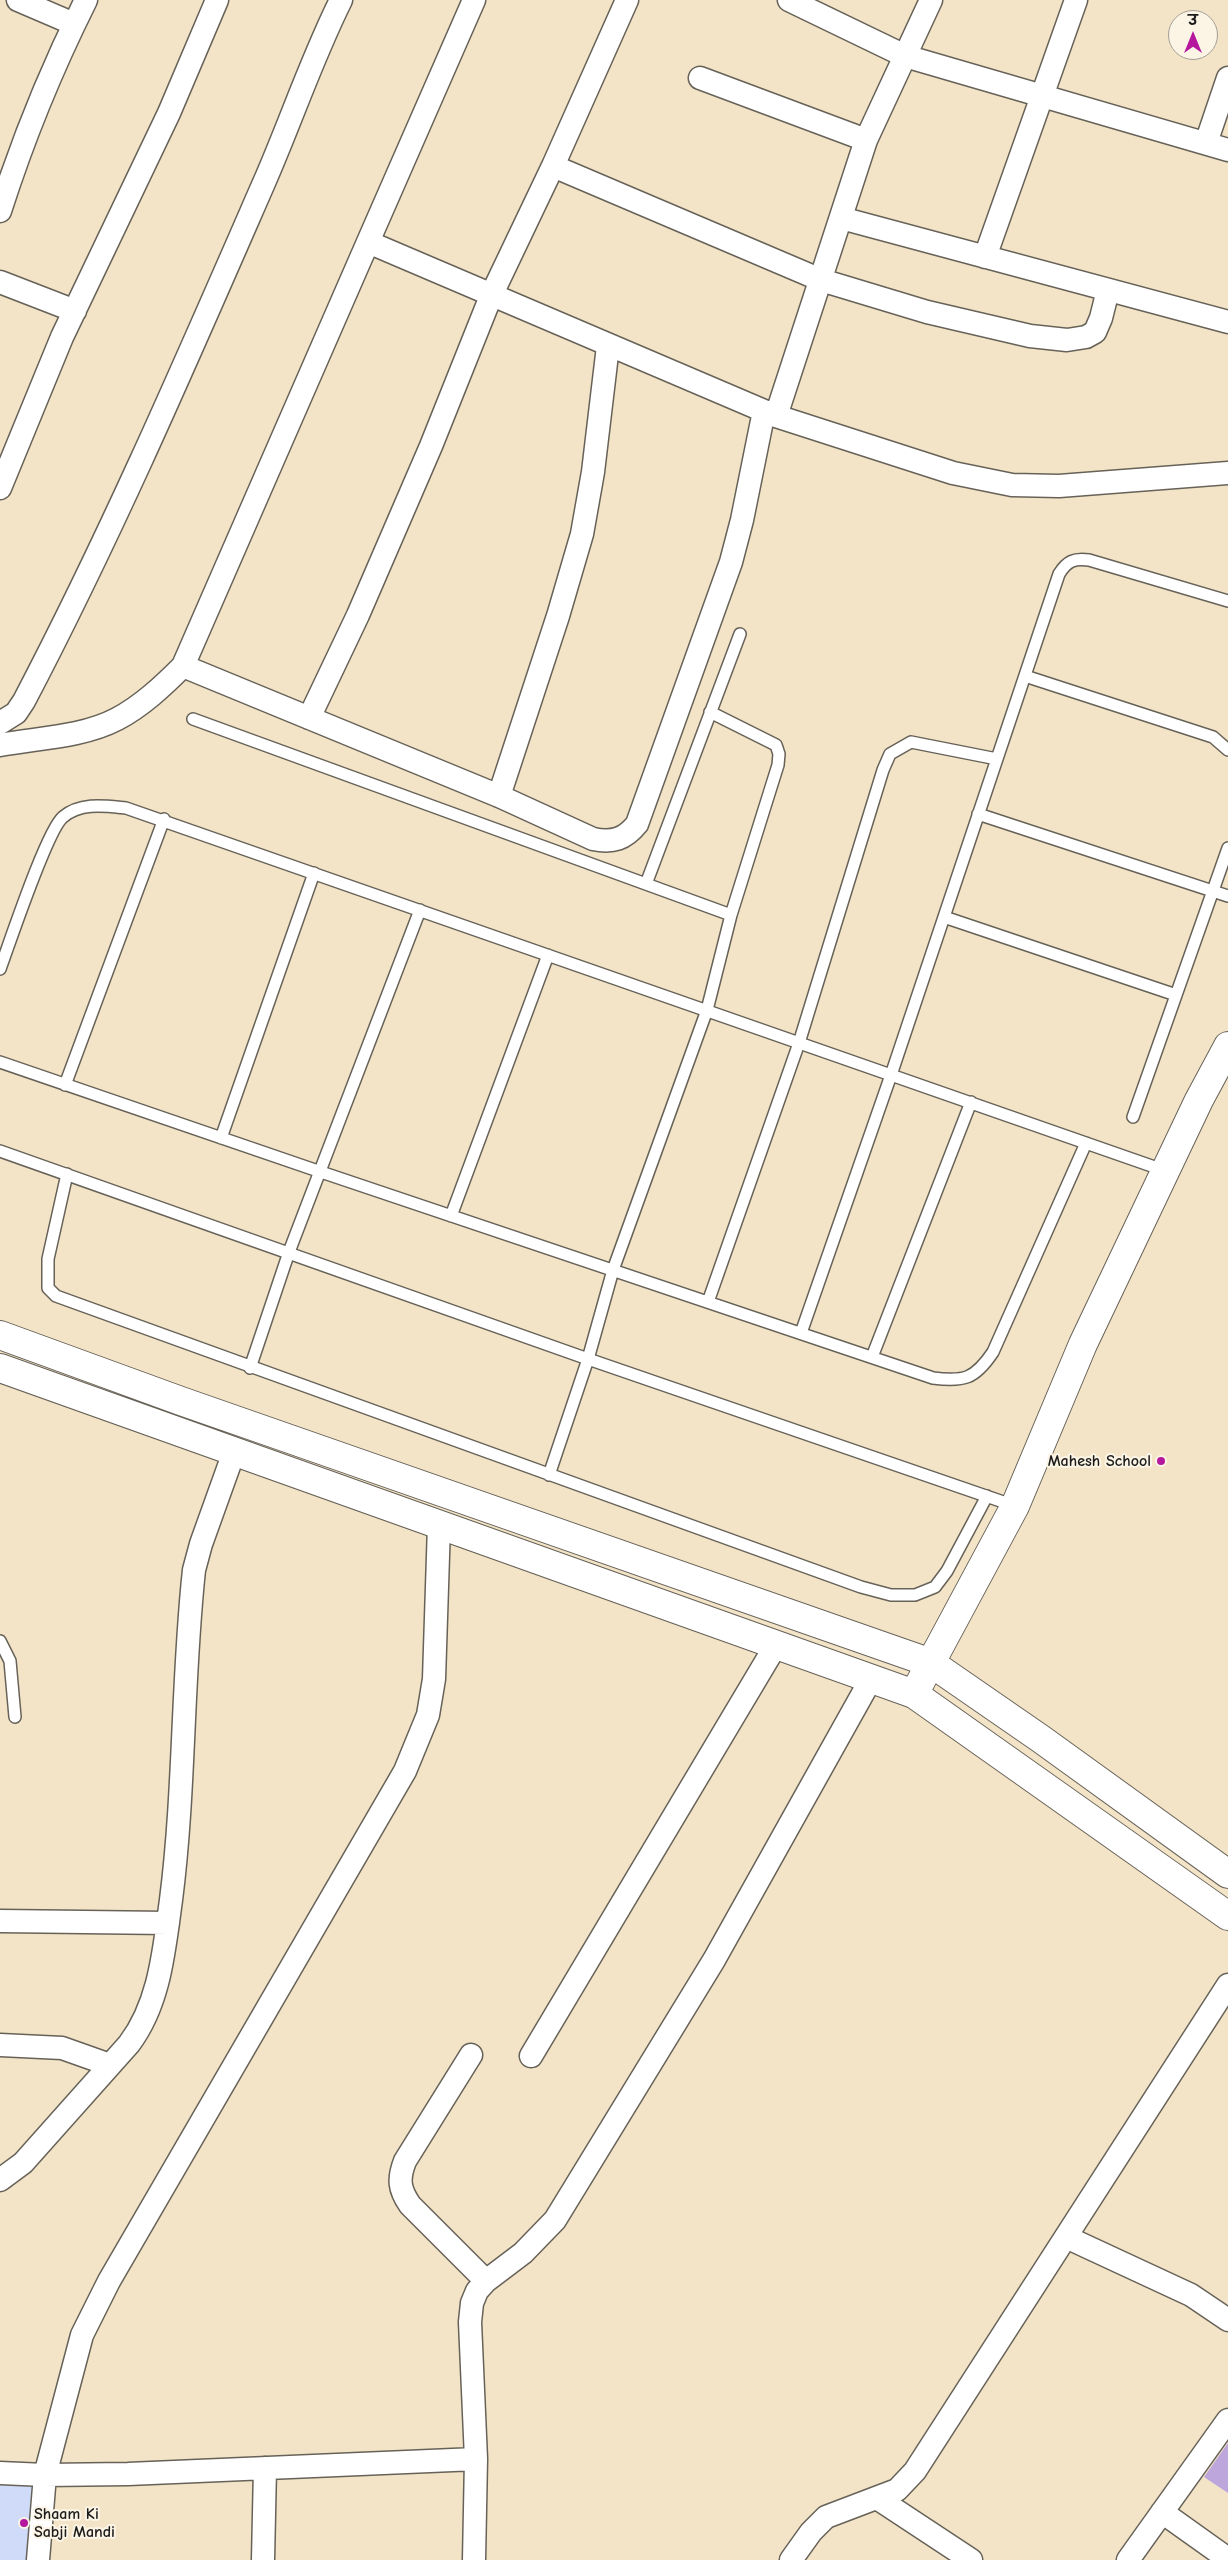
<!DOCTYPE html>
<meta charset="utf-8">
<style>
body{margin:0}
#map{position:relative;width:1228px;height:2560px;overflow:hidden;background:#f3e4c8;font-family:"Comic Neue","Playpen Sans Deva",sans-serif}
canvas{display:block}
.north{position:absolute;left:1168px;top:10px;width:50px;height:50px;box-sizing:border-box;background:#fcf5e5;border:1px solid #a29e95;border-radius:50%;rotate:0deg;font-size:14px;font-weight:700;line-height:20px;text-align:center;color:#1c1c1c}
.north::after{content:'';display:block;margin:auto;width:18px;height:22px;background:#b5179e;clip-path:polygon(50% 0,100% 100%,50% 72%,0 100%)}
</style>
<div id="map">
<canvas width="1228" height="2560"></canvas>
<div class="north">उ</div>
</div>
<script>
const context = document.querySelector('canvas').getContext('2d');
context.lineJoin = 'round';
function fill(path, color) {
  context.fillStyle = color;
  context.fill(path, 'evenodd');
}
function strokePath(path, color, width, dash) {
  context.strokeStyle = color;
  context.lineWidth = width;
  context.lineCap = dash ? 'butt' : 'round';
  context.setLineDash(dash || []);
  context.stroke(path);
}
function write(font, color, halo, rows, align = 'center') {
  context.font = font + ' "Comic Neue",sans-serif';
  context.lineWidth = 4;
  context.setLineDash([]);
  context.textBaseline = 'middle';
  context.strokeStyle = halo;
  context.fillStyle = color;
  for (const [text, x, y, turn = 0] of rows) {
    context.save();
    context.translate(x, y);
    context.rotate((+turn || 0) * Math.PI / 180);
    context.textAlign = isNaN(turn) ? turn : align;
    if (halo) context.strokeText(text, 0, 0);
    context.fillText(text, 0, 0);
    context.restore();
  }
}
fill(new Path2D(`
 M0 2482 49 2486 46 2560H0Z`), '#d0daf9');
fill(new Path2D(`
 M1228 2443V2493L1204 2477Z`), '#bda6dc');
const lane = new Path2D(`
 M1025 676 1213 737 1228 750
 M193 719 731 915
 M978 814 1228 896
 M646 884 740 634
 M944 917 1176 995
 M0 969C10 942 47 830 63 817 81 802 105 806 126 808L1166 1171
 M0 1062 321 1172 933 1378C964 1382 975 1379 993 1352L1086 1143
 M65 1085 164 819
 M1133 1117 1228 848
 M221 1138 314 873
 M0 1151 588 1359 1015 1506
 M67 1174 48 1259V1288L56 1296 861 1587 891 1595H915L935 1587 947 1571 987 1496
 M451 1216 548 955
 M708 1302 799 1043 883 770 890 754 911 742 997 759
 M801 1333 891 1075 1059 574C1067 561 1074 558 1089 560L1228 601
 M872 1357 971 1102
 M250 1368 289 1252 420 910
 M549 1475 588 1359 613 1270 707 1010 731 915 778 765 779 754 776 745 710 712
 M0 1641 10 1661 15 1717`);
const street = new Path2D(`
 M18 0 74 24
 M474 0 368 242 776 416
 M789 0 905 56 1228 150
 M931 0 866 140 776 416 953 473 1012 485 1059 486 1228 473
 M700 78 866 140
 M1206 143 1228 78
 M553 166 821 280 927 312 1030 336 1067 340 1086 337 1095 332 1101 318 1108 290
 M0 211C23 139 52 68 86 0
 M841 218 1228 322
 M985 257 1076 0
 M0 282 75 311
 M0 488 62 337 169 113 217 0
 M183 666 499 796 593 839C613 843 625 839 637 824L731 562 742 520 764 411
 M309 718 358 615 431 446 491 296 553 166 627 0
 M0 723 16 713 24 701C112 533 187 359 263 185 290 124 311 60 341 0
 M0 745C38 738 83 737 117 719 142 706 164 685 183 666L368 242
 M499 796 558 616 582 534 593 472 608 346
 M0 1921 168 1923
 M0 2045 62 2048 110 2065
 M471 2055 405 2161C398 2179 399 2189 410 2205L486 2281
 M531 2056 776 1645
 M0 2180 23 2163 129 2044C160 2003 164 1950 171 1900 185 1791 182 1680 194 1570L201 1544 234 1452
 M1066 2237 1191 2295 1228 2320
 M0 2473 45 2475 128 2474 476 2459
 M877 2498 971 2560
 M1162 2512 1228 2559
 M38 2560 45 2475 82 2335 109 2281 405 1771 428 1715 434 1679 439 1525
 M263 2560 265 2468
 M474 2560 476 2459 470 2322 472 2303 477 2291 486 2281 523 2253 555 2220 714 1960 871 1679
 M791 2560 811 2532 826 2517 897 2490 915 2471 1228 1985
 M1128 2560 1228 2420`);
const secondary = new Path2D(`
 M914 1694 1015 1506 1083 1344 1199 1100 1228 1046`);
const primary = new Path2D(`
 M0 1335 181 1401 931 1663 1041 1739 1228 1874
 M0 1368 914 1694 1228 1916`);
strokePath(lane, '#676258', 14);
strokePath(street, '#676258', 25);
strokePath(secondary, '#676258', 30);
strokePath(primary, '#676258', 30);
strokePath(lane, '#fff', 11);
strokePath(street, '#fff', 22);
strokePath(secondary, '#fff', 28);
strokePath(primary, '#fff', 28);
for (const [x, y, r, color] of [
 [1161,1461,5,"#b5179e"],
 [24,2523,5,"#b5179e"]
]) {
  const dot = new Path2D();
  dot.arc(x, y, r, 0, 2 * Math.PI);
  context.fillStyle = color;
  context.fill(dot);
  strokePath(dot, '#fcf5e5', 2);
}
write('bold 16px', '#1c1c1c', '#fcf5e5', [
 ["Mahesh School",1151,1461],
 ["Shaam Ki",34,2514,"left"],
 ["Sabji Mandi",34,2532,"left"]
], 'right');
</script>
